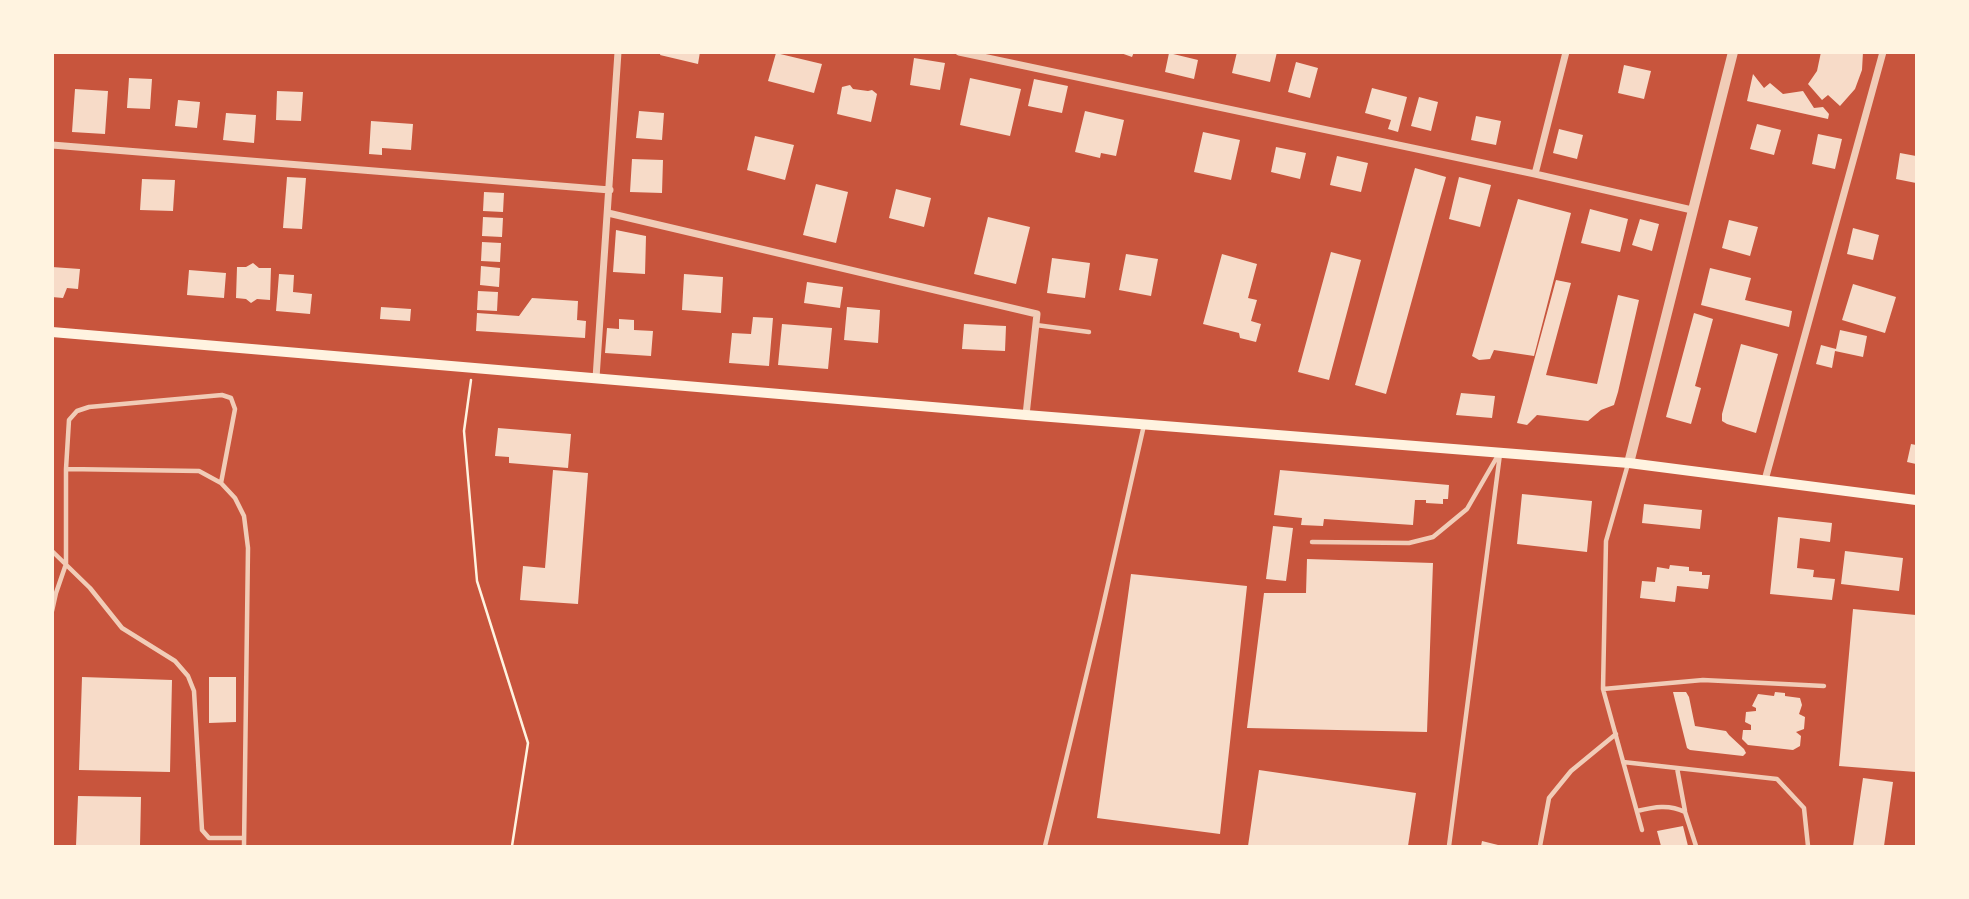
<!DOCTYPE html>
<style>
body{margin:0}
#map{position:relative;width:1969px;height:899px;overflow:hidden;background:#c8553d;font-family:Poppins,sans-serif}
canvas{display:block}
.frame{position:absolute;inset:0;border:54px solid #fff3e0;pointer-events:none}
</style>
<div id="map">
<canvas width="1969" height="899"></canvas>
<div class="frame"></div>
</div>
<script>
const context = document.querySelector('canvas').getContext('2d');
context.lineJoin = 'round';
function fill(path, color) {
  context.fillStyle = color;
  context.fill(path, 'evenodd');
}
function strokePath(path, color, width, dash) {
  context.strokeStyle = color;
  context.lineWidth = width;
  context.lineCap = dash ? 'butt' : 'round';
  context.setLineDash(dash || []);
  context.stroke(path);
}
fill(new Path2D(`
 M661 52H700L698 64 660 55Z
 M1118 52H1134L1132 57Z
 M1237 52H1277L1270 82 1232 73Z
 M1821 52H1863L1862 70 1855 89 1840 106 1828 95 1822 100 1808 84 1817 71Z
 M776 53 822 64 814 93 768 81Z
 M1169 53 1198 60 1194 79 1165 72Z
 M914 58 945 63 940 90 910 85Z
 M1296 62 1318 68 1310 98 1288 92Z
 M1624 65 1651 71 1644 99 1618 93Z
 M1753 74 1764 88 1770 83 1783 94 1803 91 1814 108 1823 107 1829 114 1828 119 1747 101Z
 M129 78 152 79 150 109 127 108Z
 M970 78 1021 89 1010 136 960 125Z
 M1034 79 1068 86 1062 113 1028 106Z
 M850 85 853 89 868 91 872 90 877 94 871 122 837 114 842 87Z
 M1372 88 1407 97 1398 132 1388 129 1391 120 1365 113Z
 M75 89 108 91 105 134 72 132Z
 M277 91 303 92 301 121 276 120Z
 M1419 97 1438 102 1431 131 1411 126Z
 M178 100 200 102 197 128 175 126Z
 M639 111 664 113 662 140 636 138Z
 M1085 111 1124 120 1116 156 1101 153 1100 158 1075 152Z
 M226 113 256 115 254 143 223 140Z
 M1476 116 1501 121 1496 145 1471 140Z
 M371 121 413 124 411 150 382 148V155L369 154Z
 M1757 124 1781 130 1774 155 1750 149Z
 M1559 129 1583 135 1577 159 1553 153Z
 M1203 132 1240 140 1231 180 1194 172Z
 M1818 134 1842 139 1835 169 1812 164Z
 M755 136 794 145 785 180 747 170Z
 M1276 147 1306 153 1300 179 1271 172Z
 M1900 153 1916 156V183L1896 179Z
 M1337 156 1368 163 1361 192 1330 185Z
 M632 159 663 160 662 193 630 192Z
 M1415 168 1446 177 1386 394 1355 385Z
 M287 177 306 178 302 229 283 228Z
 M1459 177 1491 185 1480 227 1449 219Z
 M142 179 175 180 173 211 140 210Z
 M816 184 848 192 836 243 803 235Z
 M896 189 931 198 924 227 889 218Z
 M484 192 504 193 503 212 483 211Z
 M1518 199 1571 213 1534 356 1494 350 1490 359 1479 360 1472 356Z
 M1590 209 1628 219 1620 252 1581 243Z
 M483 217 503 218 502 237 482 236Z
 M988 217 1030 227 1016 284 974 274Z
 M1640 219 1659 224 1652 251 1632 245Z
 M1729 220 1758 227 1750 256 1722 248Z
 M1853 228 1879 235 1873 260 1847 254Z
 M616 230 646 236 645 274 613 272Z
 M482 242 501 243 500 262 481 261Z
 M1331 252 1361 260 1329 380 1298 372Z
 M1126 254 1158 259 1151 296 1119 290Z
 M1222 254 1257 264 1248 298 1257 300 1251 321 1261 324 1256 342 1240 338 1239 333 1203 324Z
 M1052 258 1090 263 1085 298 1047 293Z
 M253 263 259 268H271L270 300 257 299 251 303 246 299 236 298 237 267H246Z
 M481 266 500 268 499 287 480 285Z
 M52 267 80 269 78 289 67 288 63 298 52 297Z
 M1710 268 1751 278 1745 300 1792 311 1789 327 1701 305Z
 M189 270 226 273 224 298 187 295Z
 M279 274 294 275 293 292 312 294 310 314 276 311Z
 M684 274 723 277 721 313 682 310Z
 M1556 280 1571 283 1546 375 1597 384 1618 295 1639 300 1618 392 1614 405 1601 410 1588 421 1537 415 1527 425 1517 423Z
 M807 282 843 287 840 308 804 303Z
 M1853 284 1896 297 1885 333 1842 320Z
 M478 291 498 292 497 311 477 310Z
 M532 298 578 301 577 320 586 321 585 338 476 331 477 313 519 316Z
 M381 307 411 309 410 321 380 319Z
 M847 307 880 310 878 343 844 340Z
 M1694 313 1713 319 1695 386 1701 388 1691 424 1666 417Z
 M753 317 773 318 769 366 729 363 732 333 751 334Z
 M619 319 634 320V330L653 331 651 356 605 353 607 328 619 329Z
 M782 324 832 328 828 369 778 365Z
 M964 324 1006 326 1005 351 962 349Z
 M1840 330 1867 336 1863 357 1835 351 1832 368 1816 364 1821 345 1836 349Z
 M1741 344 1778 354 1756 433 1727 424 1722 421V414Z
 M1461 393 1495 396 1492 418 1456 415Z
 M498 428 571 434 568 468 509 463V457L495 456Z
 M1911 444 1916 445V464L1907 462Z
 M553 470 588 473 578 604 520 600 523 566 545 568Z
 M1280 470 1449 485 1448 499H1443V504L1426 503V500H1415L1413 525 1324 519 1323 526 1301 525 1302 518 1274 515Z
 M1522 494 1592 501 1587 552 1517 544Z
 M1644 504 1702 510 1700 529 1642 523Z
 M1778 517 1832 523 1830 542 1800 538 1797 568 1814 570 1813 577 1835 579 1832 600 1770 594Z
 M1273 526 1293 528 1286 581 1266 579Z
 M1845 551 1903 558 1899 591 1841 584Z
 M1307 559 1433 563 1427 732 1247 728 1264 593H1306Z
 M1670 565 1689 567V571L1702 572V575H1710L1708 589 1677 586 1675 602 1640 598 1642 581 1655 582 1657 567 1669 569Z
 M1131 574 1247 586 1220 834 1097 818Z
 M1853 609 1916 615V772L1839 766Z
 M82 677 172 680 170 772 79 770Z
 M209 677H236V722L209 723Z
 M1673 692H1686L1689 697 1695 726 1726 731 1729 735 1744 749 1746 753 1743 756 1690 750 1687 748Z
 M1775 692 1785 693V696L1800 698 1802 705 1799 714 1805 717 1804 729 1796 732 1801 736 1800 746 1793 750 1748 745 1742 739 1743 730H1751V725L1745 722 1746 712 1756 711V708L1752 706 1758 694 1774 696Z
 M1259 770 1416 793 1408 846H1248Z
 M1863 778 1893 782 1884 846H1853Z
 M78 796 141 797 140 846H76Z
 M1683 826 1688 846H1661L1657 831Z
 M1482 841 1502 846H1481Z`), '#f7dbc8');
strokePath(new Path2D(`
 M471 380 464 431 477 581 528 743 512 846`), '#fff3e0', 2.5);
strokePath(new Path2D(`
 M1036 325 1089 332
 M1628 464 1606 541 1603 689 1642 830
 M221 483 235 409 231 398 222 395 89 407 77 411 69 420 66 469 199 471 221 483 235 498 244 516 248 548 244 846
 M1312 542 1409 543 1433 537 1467 509 1497 457
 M52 551 90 588 122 628 175 661 188 676 194 691 202 830 209 838H244
 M52 611 56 593 66 564V469
 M1603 689 1703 680 1824 686
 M1623 762 1777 779 1804 808 1808 846
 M1677 768 1685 811
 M1637 811C1654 807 1669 804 1685 812L1696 846
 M1045 846 1100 619 1144 425
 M1449 846 1500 454
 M1540 846 1549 798 1571 771 1616 734`), '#f1ccb7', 4.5);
strokePath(new Path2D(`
 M959 52 1535 174 1692 210
 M52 145 610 190
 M1535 174 1566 52
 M608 213 1037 314 1026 415
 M596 378 618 52
 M1765 480 1883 52`), '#f1ccb7', 7);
strokePath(new Path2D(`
 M1629 463 1733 52`), '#f1ccb7', 10);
strokePath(new Path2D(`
 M52 332 1026 415 1629 463 1916 500`), '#fff3e0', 10);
</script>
